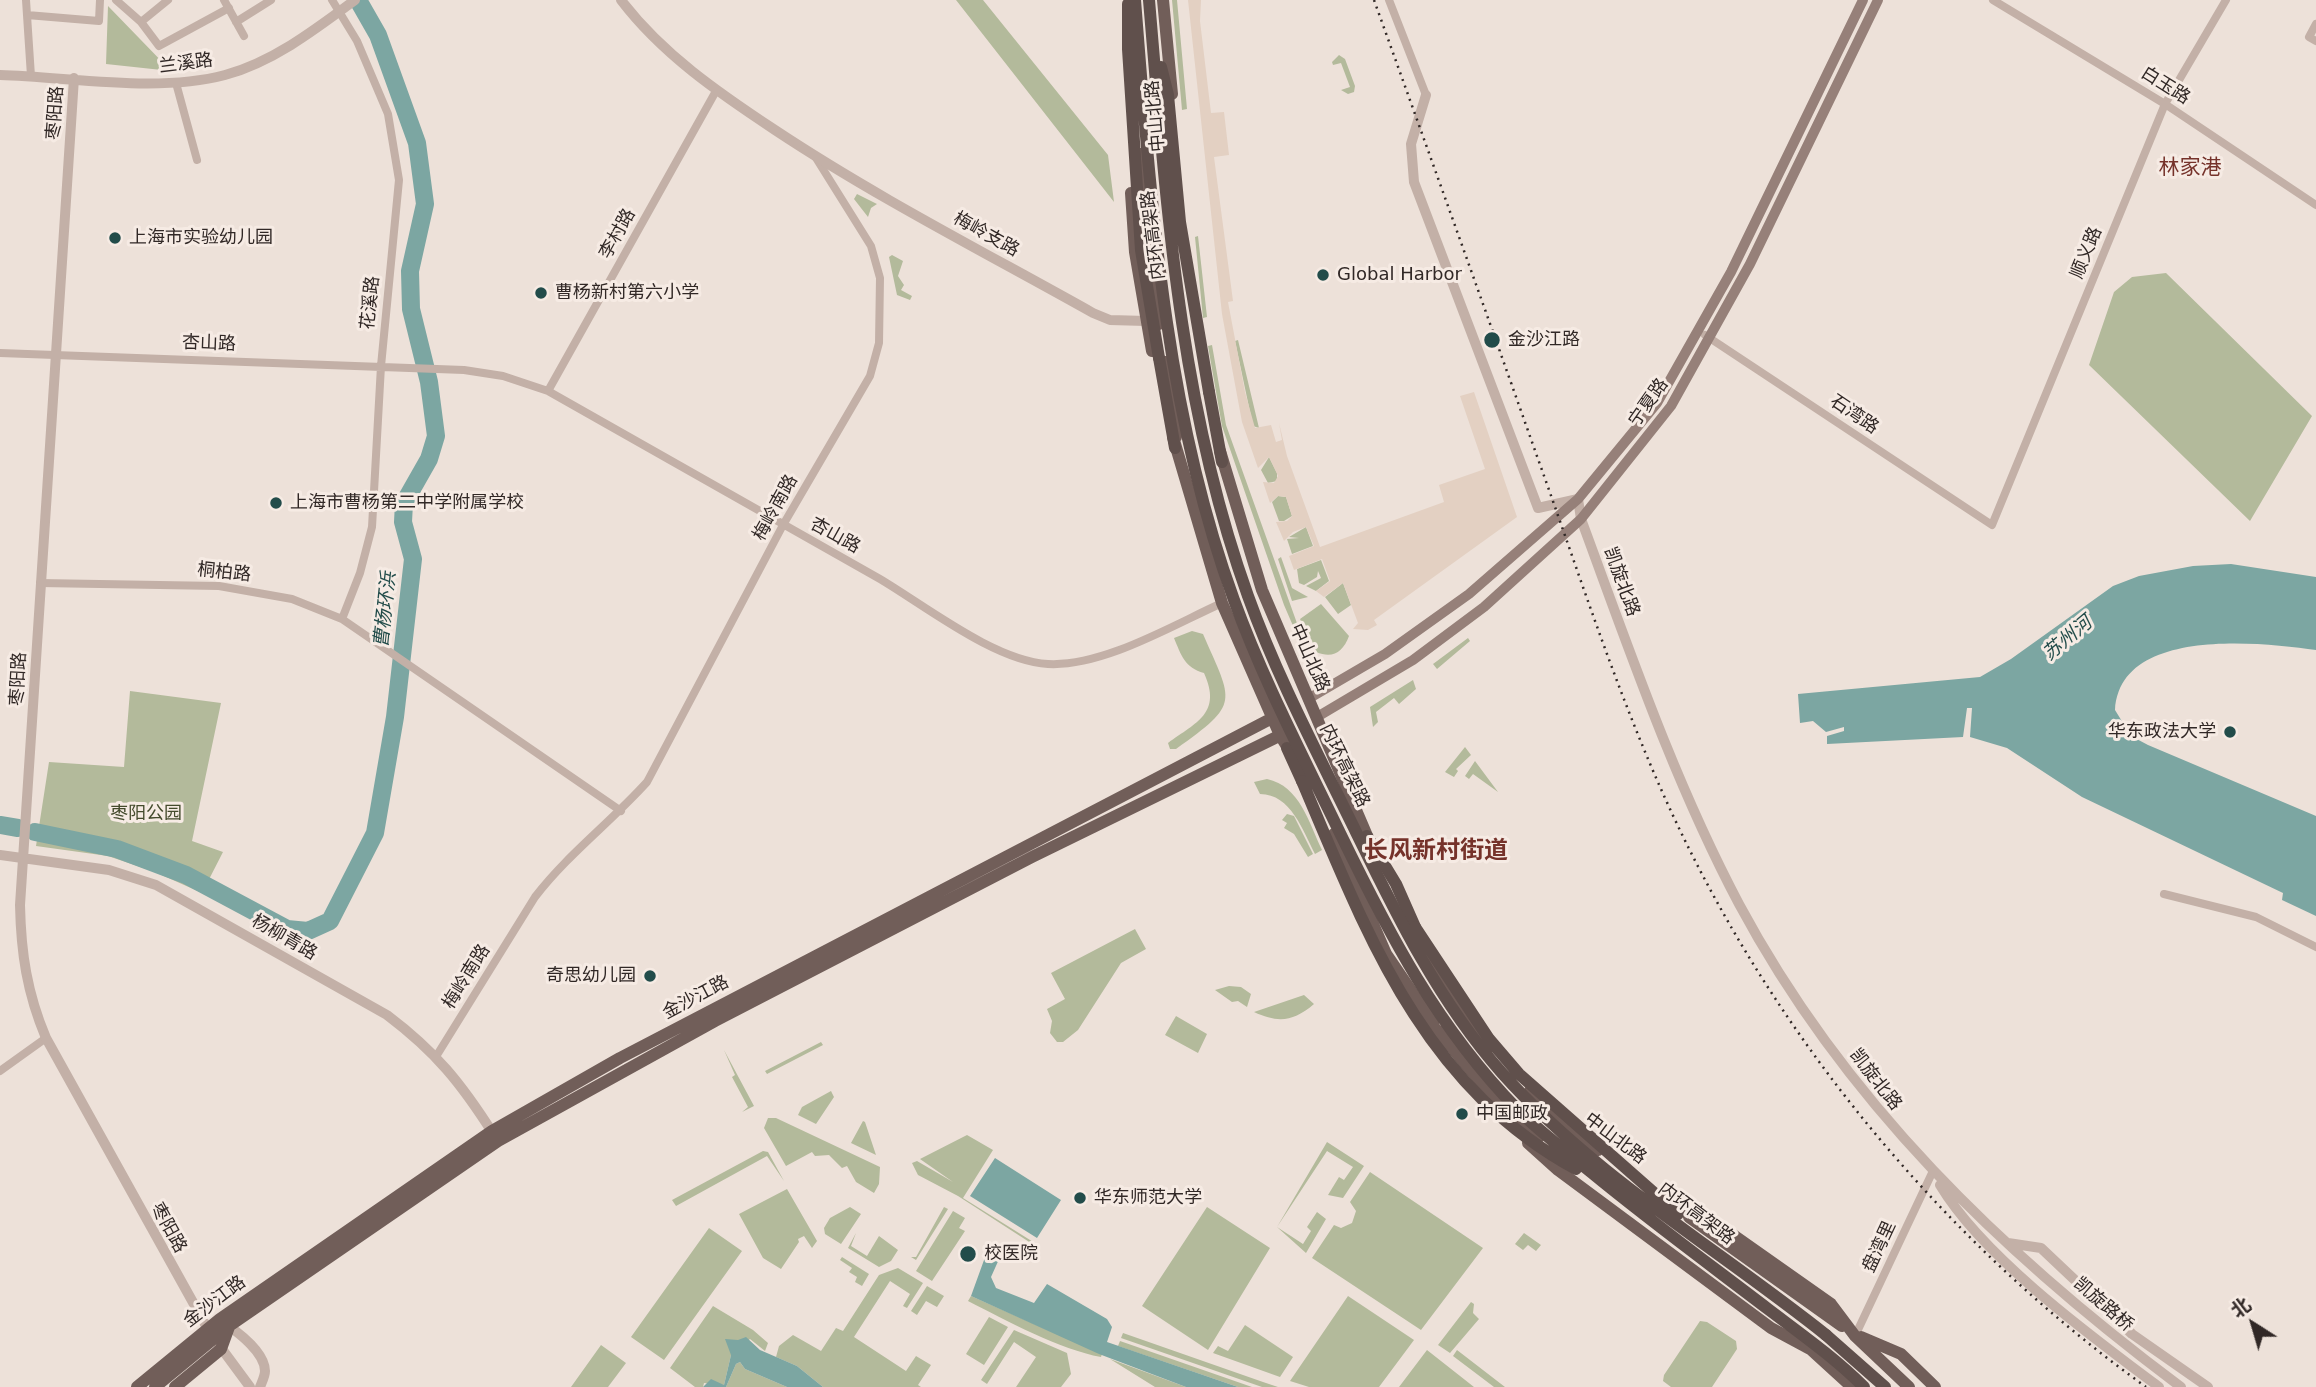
<!DOCTYPE html>
<meta charset="utf-8">
<style>
body{margin:0}
#map{position:relative;width:2316px;height:1387px;overflow:hidden;background:#ede1d9;font-family:"DejaVu Sans","Noto Sans SC",sans-serif}
canvas{display:block}
.north{position:absolute;left:2218px;top:1289px;width:70px;height:70px;-webkit-text-stroke:5px #f6ebe4;paint-order:stroke;rotate:323deg;font-size:19px;font-weight:700;line-height:28px;text-align:center;color:#312826}
.north::after{content:'';display:block;margin:auto;width:24px;height:32px;background:#312826;clip-path:polygon(50% 0,100% 100%,50% 72%,0 100%)}
</style>
<div id="map">
<canvas width="2316" height="1387"></canvas>
<div class="north">北</div>
</div>
<script>
const context = document.querySelector('canvas').getContext('2d');
context.lineJoin = 'round';
function fill(path, color) {
  context.fillStyle = color;
  context.fill(path, 'evenodd');
}
function strokePath(path, color, width, dash) {
  context.strokeStyle = color;
  context.lineWidth = width;
  context.lineCap = dash ? 'butt' : 'round';
  context.setLineDash(dash || []);
  context.stroke(path);
}
function write(font, color, halo, rows, align = 'center') {
  context.font = font + ' "DejaVu Sans","Noto Sans SC",sans-serif';
  context.lineWidth = 6;
  context.setLineDash([]);
  context.textBaseline = 'middle';
  context.strokeStyle = halo;
  context.fillStyle = color;
  for (const [text, x, y, turn = 0] of rows) {
    context.save();
    context.translate(x, y);
    context.rotate((+turn || 0) * Math.PI / 180);
    context.textAlign = isNaN(turn) ? turn : align;
    if (halo) context.strokeText(text, 0, 0);
    context.fillText(text, 0, 0);
    context.restore();
  }
}
fill(new Path2D(`
 M956 0H983L1108 155 1114 202Z
 M1172 0H1177L1187 109 1182 110Z
 M108 6 171 71 106 64Z
 M1339 55 1345 59 1355 86 1354 92 1348 94 1341 90 1350 87 1341 63 1333 65 1332 62Z
 M857 194 877 204 871 208 868 217 854 199Z
 M1198 236 1207 317 1203 318 1195 237Z
 M892 255 903 261 898 276 904 285 901 290 912 296 910 300 897 295 889 257Z
 M2166 273 2312 416 2250 521 2089 365 2114 292 2132 277Z
 M1238 340 1259 428 1253 426 1235 341Z
 M1212 345 1226 425 1308 654 1306 656 1284 605 1222 426 1208 346Z
 M1269 457 1277 473V481L1268 483 1261 470Z
 M1278 496 1286 497 1292 516 1284 521H1279L1272 502Z
 M1306 527 1313 546 1292 554 1287 539 1299 538 1289 537Z
 M1281 557 1292 588 1308 597 1292 601 1278 559Z
 M1321 560 1329 581 1316 591 1306 586 1321 578 1318 571 1317 577 1304 585 1299 583 1297 569Z
 M1343 583 1351 605 1338 614 1325 597Z
 M1321 604 1349 636C1343 652 1333 659 1316 652L1300 619Z
 M1192 631 1203 634C1233 703 1241 703 1176 749H1170L1168 743C1197 722 1222 713 1204 673 1185 668 1181 655 1174 638Z
 M1468 638 1470 641 1437 669 1433 664Z
 M1413 680 1416 689 1399 704 1394 698 1376 712 1378 722 1373 727 1370 707Z
 M130 691 221 703 192 841 223 852 202 893 155 872 108 856 36 846 49 762 124 767Z
 M1465 747 1471 755 1456 769 1458 771 1454 777 1445 772Z
 M1475 761 1498 792 1473 774 1469 779 1465 776Z
 M1267 779C1300 786 1309 823 1322 850L1315 854C1303 831 1291 794 1260 794L1254 782Z
 M1287 814 1294 816 1313 854 1308 857 1294 834 1284 828 1287 823 1282 820Z
 M1135 929 1146 949 1121 963 1078 1030 1063 1042H1057L1050 1033 1052 1021 1047 1009 1065 999 1051 973Z
 M1229 986 1241 987 1251 994 1247 1007 1238 1001 1232 1002 1215 990Z
 M1304 995 1314 1004C1293 1022 1278 1023 1254 1012Z
 M1176 1016 1207 1034 1198 1053 1165 1035Z
 M821 1042 823 1045 767 1074 765 1071Z
 M724 1050 754 1106 742 1112 748 1107 732 1077 735 1075Z
 M831 1091 834 1097 816 1124 798 1115 802 1107Z
 M768 1118H776L880 1167 879 1184 874 1193 856 1182 847 1166 842 1168 829 1155 815 1156 812 1152 786 1166 764 1128Z
 M863 1121 865 1122 876 1155 851 1143Z
 M967 1135 993 1150 963 1198 1038 1245 1037 1247 958 1196 918 1175 912 1163 917 1161 953 1182 920 1159Z
 M1327 1142 1364 1166 1343 1198 1328 1195 1339 1177 1344 1180 1353 1167 1327 1151 1277 1227 1303 1244 1311 1231 1307 1227 1317 1212 1326 1219 1306 1253 1277 1227Z
 M763 1151 768 1152 784 1181 767 1156 676 1206 672 1200Z
 M1370 1172 1483 1248 1421 1330 1312 1258 1334 1225 1341 1228 1352 1223 1356 1211 1350 1202Z
 M787 1189 817 1241 812 1248 804 1236 798 1239 799 1242 781 1269 763 1258 739 1214Z
 M850 1207 861 1214 841 1244 825 1234 824 1228 830 1218Z
 M944 1207 948 1209 916 1260 911 1257H916Z
 M1207 1207 1270 1248 1208 1350 1142 1306Z
 M953 1211 965 1218 959 1228 965 1231 932 1281 916 1271Z
 M709 1228 742 1251 664 1360 631 1337Z
 M856 1233 851 1246 867 1256 879 1236 898 1250 891 1261 879 1267 848 1248Z
 M1524 1233 1541 1245 1536 1251 1528 1245 1523 1250 1515 1244Z
 M842 1257 869 1274 862 1286 855 1282 857 1277 849 1272 852 1268 840 1260Z
 M898 1268 923 1283 907 1308 903 1306 910 1294 890 1281 854 1337 906 1371 916 1356 931 1365 918 1385 921 1387H823L797 1366 776 1357 779 1346 793 1335 821 1351 836 1328 843 1331 879 1275Z
 M927 1286 944 1296 937 1307 926 1301 917 1315 911 1311Z
 M971 1296 1102 1354 1101 1357C1061 1350 1005 1320 968 1301Z
 M1348 1296 1414 1340 1379 1387H1309L1290 1381Z
 M1471 1302 1474 1304 1473 1313 1479 1319 1450 1353 1438 1345Z
 M713 1306 753 1330 768 1343 765 1351 750 1339 731 1355 724 1385 704 1383 703 1387H695L670 1368Z
 M989 1317 1008 1327 984 1365 966 1354Z
 M1700 1321 1707 1322 1736 1341 1737 1349 1712 1387H1671L1663 1381 1664 1375Z
 M1245 1325 1293 1357 1280 1377 1213 1353 1218 1346 1228 1351Z
 M1014 1330 1067 1353 1071 1374 1061 1387H1016L1036 1357 1014 1342 987 1384 981 1380Z
 M1123 1333 1263 1382 1278 1387H1262L1121 1338Z
 M1120 1341 1252 1387H1238L1118 1346Z
 M601 1345 626 1363 608 1387H571Z
 M1427 1350 1474 1387H1399Z
 M1457 1350 1505 1387H1494L1453 1356Z
 M1110 1359 1186 1387H1155Z
 M740 1362 745 1369 787 1387H726L736 1364Z`), '#b3ba9b');
fill(new Path2D(`
 M1188 0H1201L1200 21 1211 113 1224 112 1229 155 1214 157 1233 301 1228 302 1245 392 1255 428 1271 425 1276 442 1282 440 1279 423 1287 456 1320 547 1444 502 1439 485 1485 469 1460 396 1474 392 1517 517 1374 620 1377 625 1368 630 1353 629 1358 623 1343 583 1324 597 1316 591 1330 581 1322 559 1294 570 1289 556 1314 546 1306 527 1293 532 1284 541 1276 522 1287 521 1292 516 1286 497 1278 496 1270 503 1263 482 1274 483 1278 476 1269 457 1258 468 1242 422 1222 314Z`), '#e3d0c2');
fill(new Path2D(`
 M2231 564 2316 577V650C2258 642 2120 627 2115 710L2131 736 2148 745 2316 816V916L2282 900 2283 893 2082 797 2007 748 1970 737 1972 708H1967L1963 737 1827 744V736L1844 731V727L1826 732 1813 721 1800 723 1798 694 1980 677 2011 659 2113 586 2139 576 2193 566Z
 M995 1158 1061 1200 1037 1238 970 1196Z
 M988 1249 1000 1257 991 1277 996 1288 1034 1303 1047 1284 1107 1319 1112 1327 1107 1342 1238 1387H1186L1099 1354 971 1296Z
 M746 1337 760 1350 797 1366 823 1387H787L745 1369 740 1362 736 1364 726 1387H703L711 1379 724 1385 731 1355 725 1339 738 1340Z`), '#7ca6a2');
strokePath(new Path2D(`
 M0 825 18 828
 M35 832 117 849 186 875 287 929 308 931 330 921 375 833 395 717 413 559 403 522 404 503 429 459 436 436 429 382 411 309 410 271 425 204 417 143 378 35 358 0`), '#7ca6a2', 18);
strokePath(new Path2D(`
 M26 0 31 76
 M116 0 141 22 159 46 229 8
 M224 0 244 36
 M332 0 357 41 388 114 399 180 381 366 372 527 360 573 342 619
 M1389 0 1426 95
 M1993 0 2165 104 2316 205
 M27 15 99 21 100 0
 M141 22 168 0
 M236 22 271 0
 M2316 24 2309 37 2316 41
 M176 83 197 160
 M1705 335 1992 525 2165 104 2226 0
 M0 353 464 370 503 376 548 391C658 454 770 516 880 579 927 607 995 661 1048 664 1103 667 1173 625 1222 603
 M548 391 716 91
 M40 583 219 586 292 599 342 619 621 811
 M2164 894 2256 917 2316 947
 M437 1055 535 897C568 854 611 822 647 782L783 525 870 376 879 343 880 278 871 246 816 158
 M0 1071 46 1038
 M1855 1336 1932 1173`), '#c3b0a7', 8);
strokePath(new Path2D(`
 M621 0C662 54 719 93 775 130 876 197 986 253 1093 313L1110 320 1146 321
 M0 75C71 77 157 93 225 75 273 62 316 29 355 0
 M74 78 20 905C21 953 27 993 46 1038L210 1333
 M1426 95 1411 144 1414 182 1538 508 1578 499 1581 519C1629 649 1674 781 1739 904 1845 1102 2003 1254 2181 1387
 M0 855 109 870 156 885 387 1015C436 1052 461 1083 494 1135
 M1940 1185C1983 1257 2091 1336 2159 1387
 M2008 1243 2041 1248 2132 1334 2208 1387
 M226 1324C239 1333 265 1353 265 1371 265 1376 262 1382 260 1387
 M219 1345 250 1387`), '#c3b0a7', 10);
strokePath(new Path2D(`
 M1308 699 1385 654 1469 594 1578 499 1657 403 1731 272 1863 0
 M1317 717 1413 660 1484 607 1581 519 1671 406 1750 264 1878 0`), '#968079', 10);
strokePath(new Path2D(`
 M1163 0 1172 94
 M1141 154 1159 324
 M1131 193 1135 252 1152 351
 M1166 362 1177 419 1176 437
 M1173 437 1222 603 1280 735 1293 756
 M1220 451 1262 590 1371 845
 M1334 834 1386 954 1433 1023 1442 1052
 M1428 958 1489 1047
 M1439 1031C1469 1071 1501 1106 1539 1137
 M1530 1091 1598 1150
 M1528 1143 1558 1170 1771 1328 1810 1349
 M1666 1200 1716 1223 1831 1304 1855 1336 1909 1387
 M1689 1217 1842 1326
 M1861 1337 1901 1354 1935 1387
 M1805 1344 1852 1387
 M137 1387 220 1319 492 1131 620 1058 1280 714
 M155 1387 229 1326 498 1141 715 1021 1032 857 1285 733
 M175 1387 221 1349 229 1327`), '#715e59', 12);
strokePath(new Path2D(`
 M1159 358 1175 448
 M1209 392 1222 462
 M1287 748 1302 781
 M1367 836 1396 884 1415 927
 M1826 1335 1885 1387`), '#60504c', 12);
strokePath(new Path2D(`
 M1374 0C1429 153 1484 306 1538 459 1580 576 1618 696 1670 809 1775 1037 1942 1240 2146 1387`), '#312826', 2.5, [2, 5]);
strokePath(new Path2D(`
 M1135 0C1151 201 1164 409 1234 600 1263 680 1303 756 1340 833 1389 934 1437 1027 1517 1109 1540 1132 1567 1152 1592 1173 1649 1220 1709 1264 1768 1309 1801 1334 1835 1358 1864 1387
 M1149 0C1166 200 1179 405 1248 596 1277 677 1318 754 1356 832 1397 916 1439 1002 1502 1073 1594 1176 1718 1249 1826 1335
 M1128 4V49L1141 250 1159 358
 M1161 67 1168 95 1180 222 1209 392
 M1302 781C1367 934 1422 1085 1576 1169
 M1415 927 1489 1039 1519 1074 1678 1214`), '#60504c', 12);
for (const [x, y, r, color] of [
 [115,238,7,"#224c4a"],
 [1323,275,7,"#224c4a"],
 [541,293,7,"#224c4a"],
 [1492,340,9,"#224c4a"],
 [276,503,7,"#224c4a"],
 [2230,732,7,"#224c4a"],
 [650,976,7,"#224c4a"],
 [1462,1114,7,"#224c4a"],
 [1080,1198,7,"#224c4a"],
 [968,1254,9,"#224c4a"]
]) {
  const dot = new Path2D();
  dot.arc(x, y, r, 0, 2 * Math.PI);
  context.fillStyle = color;
  context.fill(dot);
  strokePath(dot, '#f6ebe4', 2.5);
}
write('18px', '#312826', '#f6ebe4', [
 ["兰溪路",186,64,-7],
 ["白玉路",2165,86,32],
 ["枣阳路",56,113,-86],
 ["中山北路",1156,116,-95],
 ["李村路",618,234,-61],
 ["梅岭支路",986,235,29],
 ["内环高架路",1154,235,-97],
 ["顺义路",2087,253,-68],
 ["花溪路",371,303,-84],
 ["杏山路",209,344,2],
 ["宁夏路",1649,403,-55],
 ["石湾路",1854,415,34],
 ["梅岭南路",776,508,-61],
 ["杏山路",835,536,29],
 ["桐柏路",224,573,6],
 ["凯旋北路",1621,582,70],
 ["中山北路",1309,658,66],
 ["枣阳路",19,679,-87],
 ["内环高架路",1344,766,64],
 ["杨柳青路",284,938,30],
 ["梅岭南路",467,977,-58],
 ["金沙江路",696,998,-28],
 ["凯旋北路",1875,1080,52],
 ["中山北路",1615,1139,37],
 ["内环高架路",1696,1214,37],
 ["枣阳路",168,1228,61],
 ["盘湾里",1880,1247,-65],
 ["金沙江路",215,1302,-37],
 ["凯旋路桥",2103,1305,41]
]);
write('18px', '#312826', '#f6ebe4', [
 ["上海市实验幼儿园",129,238],
 ["Global Harbor",1337,275],
 ["曹杨新村第六小学",555,293],
 ["金沙江路",1508,340],
 ["上海市曹杨第二中学附属学校",290,503],
 ["华东政法大学",2216,732,"right"],
 ["奇思幼儿园",636,976,"right"],
 ["中国邮政",1476,1114],
 ["华东师范大学",1094,1198],
 ["校医院",984,1254]
], 'left');
write('18px', '#444b2d', '#f6ebe4', [
 ["枣阳公园",146,814]
]);
write('italic 19px', '#224c4a', '#f6ebe4', [
 ["曹杨环浜",386,610,-84],
 ["苏州河",2068,639,-40]
]);
write('21px', '#75322a', '#f6ebe4', [
 ["林家港",2190,169]
]);
write('bold 24px', '#75322a', '#f6ebe4', [
 ["长风新村街道",1436,852]
]);
</script>
